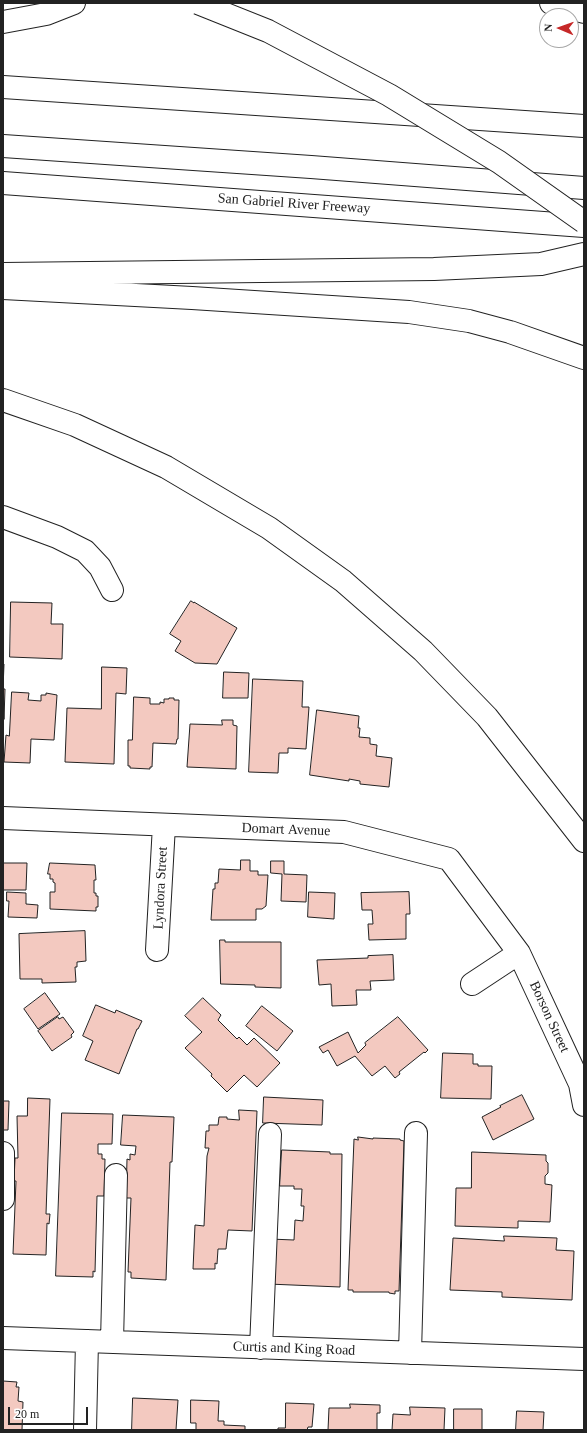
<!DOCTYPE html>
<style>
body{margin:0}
#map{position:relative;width:587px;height:1433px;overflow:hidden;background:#fff;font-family:Georgia,serif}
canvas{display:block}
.frame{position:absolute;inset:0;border:4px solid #222;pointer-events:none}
.north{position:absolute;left:539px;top:8px;width:40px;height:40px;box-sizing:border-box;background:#fff;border:1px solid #a7a7a7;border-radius:50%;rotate:272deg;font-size:11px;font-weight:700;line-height:16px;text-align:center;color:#222}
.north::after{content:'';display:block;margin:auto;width:14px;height:18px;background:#c62828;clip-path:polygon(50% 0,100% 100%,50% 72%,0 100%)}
.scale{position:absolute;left:8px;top:1407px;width:80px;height:18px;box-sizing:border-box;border:2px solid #222;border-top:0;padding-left:5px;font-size:12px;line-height:14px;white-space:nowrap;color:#222;-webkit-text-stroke:3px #fff;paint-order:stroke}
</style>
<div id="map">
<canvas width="587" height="1433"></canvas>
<div class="frame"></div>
<div class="north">N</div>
<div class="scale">20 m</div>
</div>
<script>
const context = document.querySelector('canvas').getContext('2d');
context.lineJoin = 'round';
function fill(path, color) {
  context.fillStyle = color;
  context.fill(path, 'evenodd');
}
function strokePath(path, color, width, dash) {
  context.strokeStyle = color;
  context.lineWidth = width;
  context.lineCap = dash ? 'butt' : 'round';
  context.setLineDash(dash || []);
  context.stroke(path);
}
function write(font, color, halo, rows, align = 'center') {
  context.font = font + ' Georgia,serif';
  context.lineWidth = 3;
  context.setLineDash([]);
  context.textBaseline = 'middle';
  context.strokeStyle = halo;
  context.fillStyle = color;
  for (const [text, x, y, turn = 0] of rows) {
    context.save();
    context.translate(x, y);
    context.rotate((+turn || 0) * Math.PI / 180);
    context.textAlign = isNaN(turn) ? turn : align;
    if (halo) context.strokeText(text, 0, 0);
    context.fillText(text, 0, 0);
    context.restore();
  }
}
const building = new Path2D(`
 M191 601 194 603V602L237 628 217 664 195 663 175 651 181 641 170 634Z
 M11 602 52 603 51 624H63L62 659 10 657Z
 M3 664H4L3 689H5L4 719Z
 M102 667 127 668 126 694 116 693 114 764 65 762 67 708 101 709Z
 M224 672 249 673 248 698H223Z
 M253 679 303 681 302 707H309L306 749 288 748V753H279L278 773 249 772Z
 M12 692 29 693 28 700 41 701V695H46V693L57 695 54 740 31 739 30 763 4 762 6 735 9 736Z
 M134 697 150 698V704H160V702L164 703V699H169V698H174V700H179L178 739H177L176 744 153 743 152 767H150V769L130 768V766H128V740H132Z
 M317 710 359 716 358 728H360L359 737 370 738V744L377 745 376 756 392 758 389 787 360 784V781L349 779V781L310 775Z
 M222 720H233V725L237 726 236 769 187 767 190 724 222 725Z
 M241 860H250V871H258V875H268L266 906 262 909H256V920H211L213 889H215V883H218L219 869 240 870Z
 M271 861H284V874L307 875 306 902 281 901 282 874 271 873Z
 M3 863H27L26 890H3Z
 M50 863 95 865 96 880H94V893H96V896H98V907H96V911L50 909V892H55V883L53 882V879H50V874H48Z
 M7 892 26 893V904L38 905 37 918 8 917 9 901H7Z
 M309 892 335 893 334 919 308 917Z
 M409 892 410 914H406V939L369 940 368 924H373L372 910H362L361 893Z
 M85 931 86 961 77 962V967H75L76 982 42 983V979H20L19 934Z
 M220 940H225V942H281V988L255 987V985L221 984Z
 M393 955 394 980 370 981 371 990H356L357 1005 332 1006 331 984 319 985 317 960 368 958V956Z
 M45 993 60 1014 38 1029 24 1009Z
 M203 998 221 1015 218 1020 237 1039 239 1037 247 1045 254 1038 280 1063 257 1087 244 1075 227 1092 211 1076 212 1074 185 1048 202 1032 185 1016Z
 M96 1005 115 1013 116 1010 142 1021 138 1029H137L119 1074 85 1060 93 1041 83 1036Z
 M262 1006 293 1031 277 1051 246 1026Z
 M58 1017 59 1019 63 1017 74 1032 71 1035 72 1037 52 1051 38 1031Z
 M398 1017 428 1050 425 1053 424 1052 399 1072 400 1074 395 1078 385 1066 372 1076 355 1056 337 1066 328 1050 323 1053 319 1047 348 1032 358 1053 366 1045 365 1043Z
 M443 1053 473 1054V1064H478V1066H492L491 1099 441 1098Z
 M522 1095 534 1119 493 1140 482 1117 501 1107 500 1106Z
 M264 1097 323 1100 322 1125 263 1123Z
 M28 1098 50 1099 46 1214H50L49 1224 47 1223 46 1255 13 1254 16 1181H14L15 1158H18L17 1116H27Z
 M3 1101H9L8 1130H3Z
 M239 1110 257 1111 252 1231 228 1230 226 1249H218L217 1264 215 1263V1269H193L195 1225 204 1226 207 1156 209 1148H205L206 1131H209V1125H218L219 1117H227V1119L239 1120Z
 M62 1113 113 1114 112 1144H98V1154H102V1159H105L104 1196H97L95 1272 93 1271V1277L56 1276Z
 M123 1115 174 1117 172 1162H170L166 1280 131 1278V1272H128L131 1198H126L127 1159 130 1160V1154L135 1155 136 1146 121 1145Z
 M358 1137 373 1139V1138L400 1139V1140L404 1141 399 1291H395V1294L389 1293V1292H353V1290H348L354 1139 358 1140Z
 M282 1150 330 1152V1154H342L340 1287 268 1284 270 1239 294 1240 295 1220 303 1221 304 1206H301L302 1189H294V1186H280Z
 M472 1152 546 1155V1161L548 1163V1173L545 1176V1184L552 1185 550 1222 518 1221V1228L455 1226 456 1188H471Z
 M504 1236 557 1238 556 1250 574 1251 572 1300 502 1297V1292L450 1290 453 1238 504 1241Z
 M3 1381 17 1382 16 1387H19L18 1401 23 1402 22 1430H3Z
 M133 1398 178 1400 176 1430H132Z
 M191 1400 219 1401 218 1421H224V1425L245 1426V1430H196V1423H191Z
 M286 1403 314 1404 312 1427H308L307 1430H278V1428H285Z
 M350 1404 380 1405V1413H377V1430H328L329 1408H350Z
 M410 1407 445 1408 444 1430H392L393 1414 410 1415Z
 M454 1409H482V1430H454Z
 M517 1411 544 1412 543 1430H516Z`);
fill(building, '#f3c9c0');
strokePath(building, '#222', 1);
const minor = new Path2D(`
 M3 517 57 537 85 551 100 567 112 590
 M3 818 344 832 449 859 519 953 580 1084 584 1105
 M157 950 164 825
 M472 984 519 953
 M3 1199V1153
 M3 1338 584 1359
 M112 1342 116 1175
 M261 1348 270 1134
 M410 1353 416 1133
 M85 1430 87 1341`);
const highway = new Path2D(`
 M551 3 584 12
 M3 22 46 14 74 3
 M3 87 584 126
 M3 146 311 167 584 188
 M3 183 584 226
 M3 274 434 269 541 264 584 254
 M3 288 192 298 409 312 469 321 510 332 584 358
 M3 400 75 425 166 467 269 528 343 581 423 651 487 717 584 841`);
strokePath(minor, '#222', 24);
strokePath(highway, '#222', 24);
strokePath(minor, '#fff', 22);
strokePath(highway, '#fff', 22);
const highwayBridge = new Path2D(`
 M198 3 268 31 389 95 499 162 584 222`);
strokePath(highwayBridge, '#222', 24, []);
strokePath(highwayBridge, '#fff', 22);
write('14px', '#222', '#fff', [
 ["San Gabriel River Freeway",294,204,4],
 ["Domart Avenue",286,830,2],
 ["Lyndora Street",161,888,-87],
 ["Borson Street",549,1017,65],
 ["Curtis and King Road",294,1349,2]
]);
</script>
